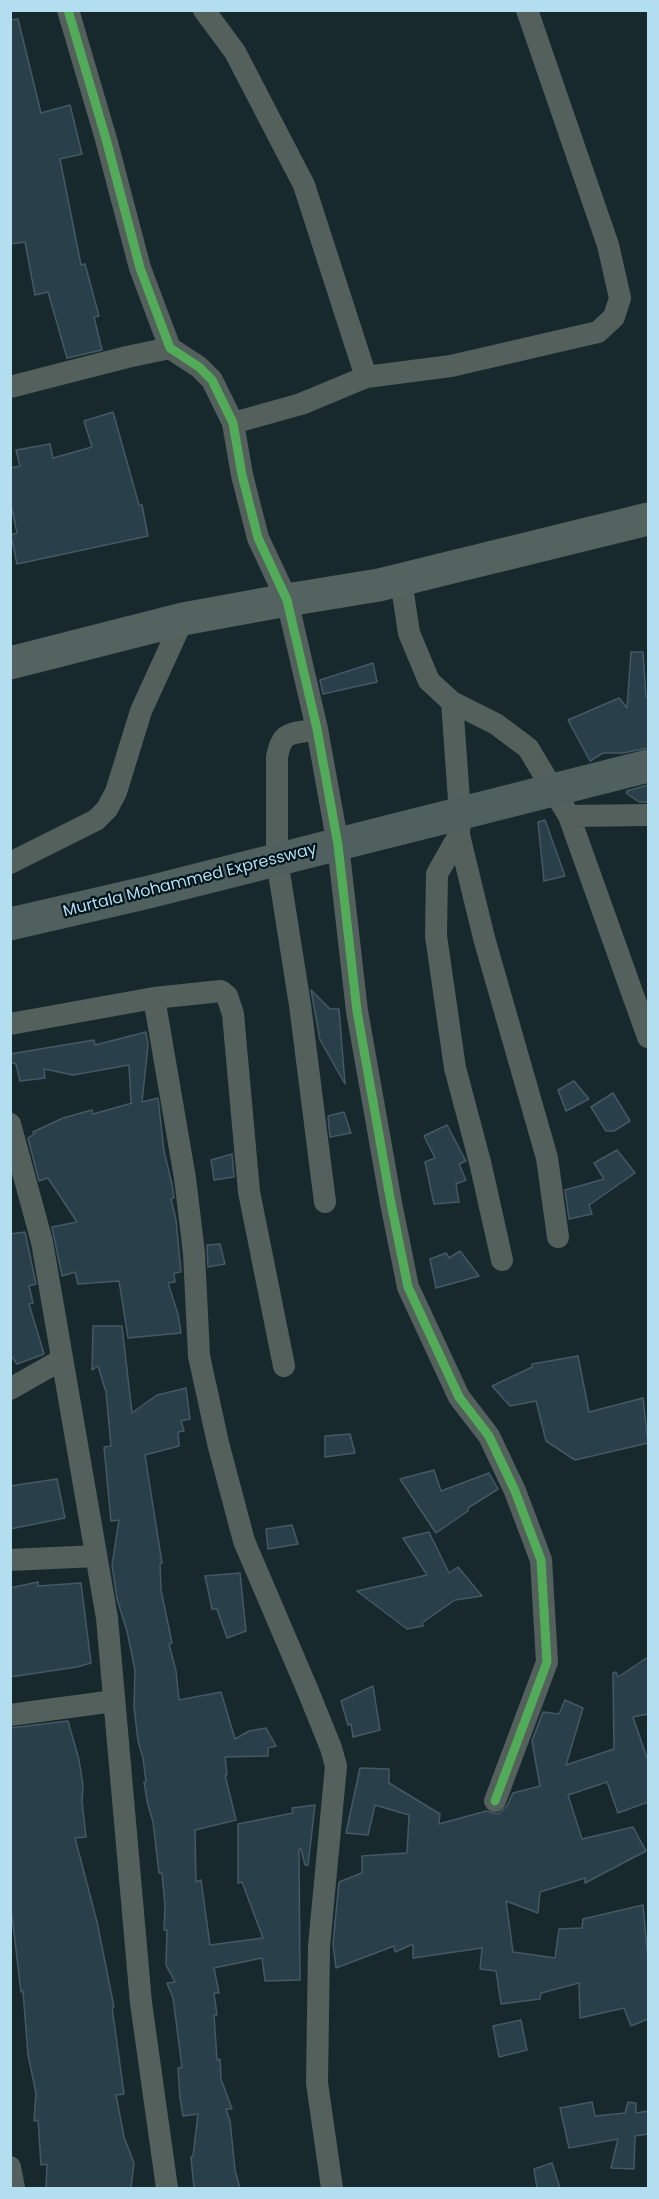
<!DOCTYPE html>
<style>
body{margin:0}
#map{position:relative;width:659px;height:2199px;overflow:hidden;background:#18292e;font-family:Poppins,sans-serif}
canvas{display:block}
.frame{position:absolute;inset:0;border:12px solid #b2deef;pointer-events:none}
</style>
<div id="map">
<canvas width="659" height="2199"></canvas>
<div class="frame"></div>
</div>
<script>
const context = document.querySelector('canvas').getContext('2d');
context.lineJoin = 'round';
function fill(path, color) {
  context.fillStyle = color;
  context.fill(path, 'evenodd');
}
function strokePath(path, color, width, dash) {
  context.strokeStyle = color;
  context.lineWidth = width;
  context.lineCap = dash ? 'butt' : 'round';
  context.setLineDash(dash || []);
  context.stroke(path);
}
function write(font, color, halo, rows, align = 'center') {
  context.font = font + ' Poppins,sans-serif';
  context.lineWidth = 4.5;
  context.setLineDash([]);
  context.textBaseline = 'middle';
  context.strokeStyle = halo;
  context.fillStyle = color;
  for (const [text, x, y, turn = 0] of rows) {
    context.save();
    context.translate(x, y);
    context.rotate((+turn || 0) * Math.PI / 180);
    context.textAlign = isNaN(turn) ? turn : align;
    if (halo) context.strokeText(text, 0, 0);
    context.fillText(text, 0, 0);
    context.restore();
  }
}
const building = new Path2D(`
 M18 19 41 113 70 105 82 154 60 159 81 265 85 264 99 316 94 317 102 350 67 358 48 292 35 295 25 242 10 244V20Z
 M113 412 139 505H142L148 536 17 564 11 535 17 533 10 499V468L20 466 16 450 50 444 53 458 92 447 84 421Z
 M631 652H643L646 697 648 698V748L623 753H603L590 761 568 720 619 698 627 708Z
 M373 663 377 682 323 694 320 680Z
 M648 785V802H639L626 793 627 791Z
 M545 820 565 876 544 881 538 822Z
 M311 990 330 1009H339L345 1084 320 1040Z
 M146 1032 148 1045 142 1102 158 1098 164 1151 172 1184 174 1198 171 1199 176 1220 181 1272 174 1273 175 1282 168 1283 178 1314 181 1333 128 1338 119 1281 78 1284 75 1272 62 1276 52 1227 77 1222 48 1178 39 1181 28 1138 34 1134 33 1132 63 1118 92 1110 93 1114 132 1103H131L129 1065 73 1075 44 1069 45 1078 20 1081 16 1064 10 1062V1054L94 1040 95 1045Z
 M574 1081 589 1099 566 1111 558 1090Z
 M613 1093 630 1121 614 1131H606L591 1107Z
 M344 1112 351 1133 330 1137 328 1116Z
 M447 1125 466 1161 459 1164 466 1180 456 1184 459 1202 434 1204 425 1162 435 1158 424 1136Z
 M617 1150 635 1173 589 1205 592 1214 569 1219 565 1190 604 1179 594 1163Z
 M232 1154 234 1177 214 1180 211 1160Z
 M25 1232 36 1284 29 1286 33 1303 29 1304 44 1354 17 1364 10 1354V1234Z
 M220 1244 225 1264 208 1267 207 1245Z
 M460 1251 479 1276 436 1288 430 1259 446 1253 449 1258Z
 M93 1326H122L132 1413 157 1395 186 1388 190 1419 181 1421 184 1431 178 1432 179 1446 145 1455 162 1563 160 1564 161 1590 172 1643 169 1644 176 1671 179 1700 221 1692 235 1739 249 1731 266 1728 276 1746 268 1748V1756L225 1757 227 1775H225L236 1820 195 1830 196 1882 201 1880 210 1945 263 1938 242 1882 238 1883V1824L293 1813 292 1808 315 1805 308 1865H305L301 1849H299L300 1980 265 1981 262 1958 214 1968 219 1993H214L217 2015H214L217 2060 220 2059 221 2079 232 2109H226L230 2121 235 2170 240 2188H194L191 2157 193 2156 198 2114 183 2116 180 2098 178 2068 182 2067 173 1998 167 1983 175 1982 166 1965 167 1930H164L165 1906 162 1873H159L153 1822 147 1801 144 1782H146L143 1758 138 1741 134 1706 135 1670 127 1631 117 1599 112 1565 119 1520 111 1521 104 1447 111 1446 106 1392 98 1366 92 1370Z
 M578 1356 589 1412 643 1398 648 1443 575 1460 546 1441 536 1401 510 1406 492 1386 532 1367V1364Z
 M350 1434 355 1453 325 1457V1436Z
 M434 1470 441 1491 489 1473 498 1489 468 1508V1511L436 1533 400 1479Z
 M57 1479 65 1518 10 1529V1486Z
 M292 1525 298 1544 268 1549 266 1529Z
 M429 1532 449 1573 458 1567 482 1596 455 1600 422 1623 423 1626 407 1629 357 1591 427 1575 403 1538Z
 M240 1573 246 1631 227 1638 217 1609H212L205 1576Z
 M38 1582V1586L81 1583 91 1663 77 1667 10 1677V1588Z
 M648 1657V1714L633 1717 648 1761V1802L618 1813 607 1782 568 1795 582 1839 633 1827 646 1851 585 1883V1878L540 1892 538 1913 506 1901 513 1952 555 1958 559 1929 582 1928 583 1919 643 1905 648 1959V2019L631 2026 624 2008 580 2018 579 1983 541 1993 540 1999 501 2004 496 1971 480 1969 482 1948 413 1958V1944L395 1952 394 1946 336 1968 333 1944 339 1882 362 1873V1856L407 1853 409 1815 375 1805 368 1835 346 1833 360 1768 389 1769V1783L440 1814 439 1824 486 1811 498 1814 507 1806 513 1793 540 1786 532 1741 543 1712 559 1714 565 1700 583 1708 566 1765 614 1749 613 1673 616 1672 618 1677Z
 M373 1686 380 1730 353 1737 351 1724 348 1725 341 1701Z
 M68 1721 79 1760 83 1785 82 1801 86 1837 75 1838 97 1922 114 2007H112L124 2094 116 2095 124 2137 134 2163 131 2188H46L47 2164 41 2165 38 2120 34 2121 36 2093 28 2055 23 1991 21 1992 10 1899V1728Z
 M521 2020 527 2050 499 2057 493 2026Z
 M592 2102 595 2116 625 2113 628 2102 636 2103V2113L648 2111V2134L635 2136 634 2169 611 2168 618 2139 569 2148 560 2108Z
 M552 2163 560 2188H537L534 2169Z`);
fill(building, '#293f4a');
strokePath(building, '#455965', 1.5);
strokePath(new Path2D(`
 M68 10 106 139 140 268 170 348 199 367 212 380 233 423 242 475 258 538 287 600 317 729 338 845 357 1011 391 1203 408 1287 459 1397 489 1436 515 1491 541 1560 547 1662 495 1801
 M204 10 235 52 304 185 366 377 301 404 233 423
 M366 377 451 366 598 332 614 317 620 298 608 245 527 10
 M10 387 127 357 170 348
 M401 580 409 633 429 681 452 702 496 724 528 748 569 816 648 1037
 M452 702 460 814 459 835 484 938 547 1158 558 1237
 M317 729C291 735 282 729 277 757V860L300 1005 325 1202
 M569 816 648 815
 M459 835 437 874 436 936 455 1068 480 1162 502 1260
 M10 863 96 820 107 809 116 792 141 711 183 619
 M154 998 185 1178 194 1253 199 1356 218 1443 244 1541 308 1691 331 1748 336 1766 319 1946 317 2083 332 2188
 M10 1024 154 998 221 991 227 996 233 1014 249 1192 284 1366
 M10 1124 42 1242 107 1618 141 2003 167 2188
 M10 1389 61 1360
 M10 1560 96 1556
 M10 1715 114 1701
 M10 2167 14 2188`), '#54605c', 22);
strokePath(new Path2D(`
 M10 663 183 619 287 600 379 585 648 519`), '#54635f', 33);
strokePath(new Path2D(`
 M10 924 149 892 648 766`), '#4f605e', 33);
strokePath(new Path2D(`
 M68 10 106 139 140 268 170 348 199 367 212 380 233 423 242 475 258 538 287 600 317 729 338 845 357 1011 391 1203 408 1287 459 1397 489 1436 515 1491 541 1560 547 1662 495 1801`), '#51ab58', 9);
write('16px', '#b2deef', '#01141b', [
 ["Murtala Mohammed Expressway",190,881,-14]
]);
</script>
